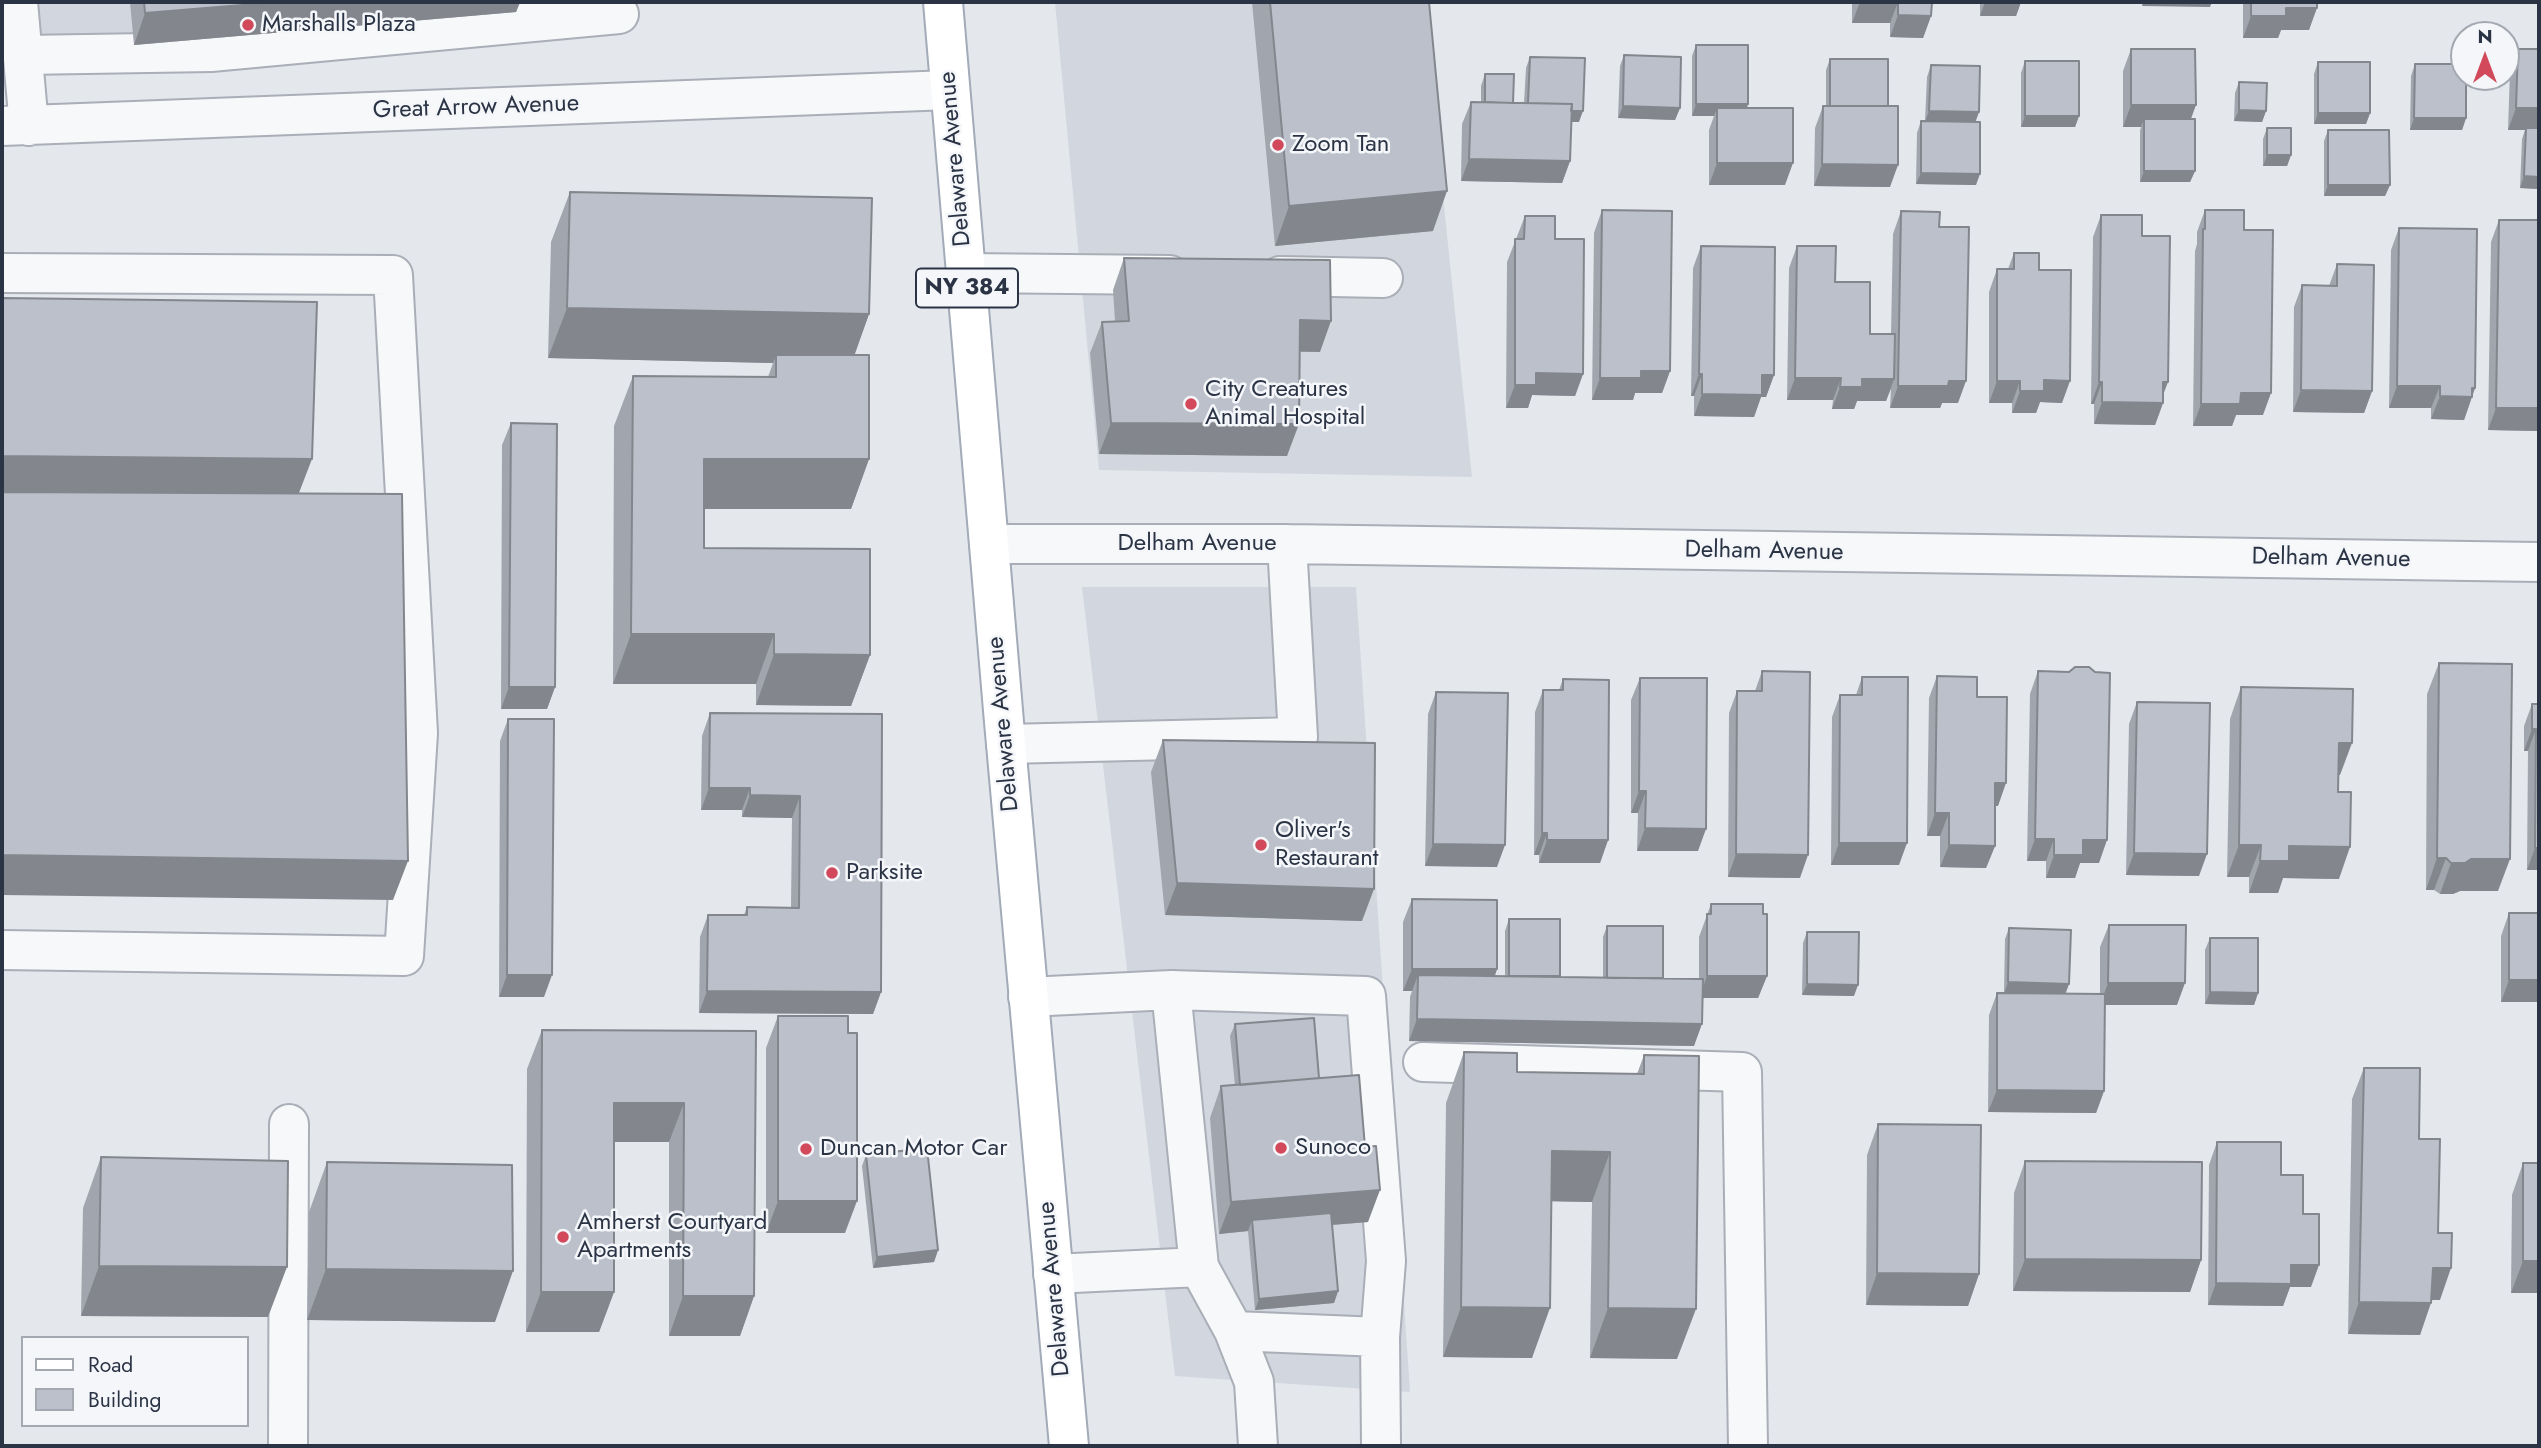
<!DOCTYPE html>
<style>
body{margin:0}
#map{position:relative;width:2541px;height:1448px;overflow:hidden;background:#e4e7ec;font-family:Jost,sans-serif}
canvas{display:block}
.frame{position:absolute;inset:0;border:4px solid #2b3445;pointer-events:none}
.legend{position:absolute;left:21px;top:1336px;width:228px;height:91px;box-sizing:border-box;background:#f4f6f9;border:2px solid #a4a8b1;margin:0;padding:9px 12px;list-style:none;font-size:21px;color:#2b3445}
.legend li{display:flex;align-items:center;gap:14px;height:35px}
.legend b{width:35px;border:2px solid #a4a8b1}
.north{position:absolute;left:2450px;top:21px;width:70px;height:70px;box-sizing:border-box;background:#f4f6f9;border:2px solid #a4a8b1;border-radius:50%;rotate:0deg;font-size:19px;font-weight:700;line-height:28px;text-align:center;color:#2b3445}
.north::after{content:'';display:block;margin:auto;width:24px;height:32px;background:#d1495b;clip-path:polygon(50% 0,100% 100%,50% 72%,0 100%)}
</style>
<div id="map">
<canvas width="2541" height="1448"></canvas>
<div class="frame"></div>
<ul class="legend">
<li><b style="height:9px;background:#fff"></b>Road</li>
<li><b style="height:19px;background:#bbc0ca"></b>Building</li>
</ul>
<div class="north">N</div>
</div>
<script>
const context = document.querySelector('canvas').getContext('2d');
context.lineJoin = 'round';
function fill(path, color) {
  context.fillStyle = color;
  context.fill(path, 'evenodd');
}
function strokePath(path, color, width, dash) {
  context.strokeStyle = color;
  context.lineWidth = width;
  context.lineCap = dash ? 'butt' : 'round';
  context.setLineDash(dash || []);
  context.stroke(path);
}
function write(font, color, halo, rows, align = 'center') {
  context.font = font + ' Jost,sans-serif';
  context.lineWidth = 5;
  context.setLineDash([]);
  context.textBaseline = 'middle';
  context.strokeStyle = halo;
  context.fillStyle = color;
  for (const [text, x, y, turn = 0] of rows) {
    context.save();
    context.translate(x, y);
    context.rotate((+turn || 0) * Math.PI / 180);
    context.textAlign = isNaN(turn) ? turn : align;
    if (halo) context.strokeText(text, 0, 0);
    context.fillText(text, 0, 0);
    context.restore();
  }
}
fill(new Path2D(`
 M2 2H660L212 47 2 49Z
 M1055 2H1423L1472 477 1099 470Z
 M1082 587H1356L1410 1392 1175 1376Z`), '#d2d6de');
const minor = new Path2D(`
 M18 2 29 126
 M23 55 211 52 619 14
 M2 126 950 90
 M2 273 393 275 418 733 404 956 2 950
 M966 273 1170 275
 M1280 276 1383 278
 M989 544H1287L2539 562
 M1006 744 1298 737 1287 544
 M1171 990 1199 1267 1234 1331 1254 1382 1258 1446
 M1028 997 1171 990 1366 996 1386 1261 1380 1337 1381 1446
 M1423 1062 1742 1072 1748 1446
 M1053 1274 1199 1267
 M1234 1331 1380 1337
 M288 1446 289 1124`);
const major = new Path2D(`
 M943 2 1004 722 1069 1446`);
strokePath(minor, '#a9aeb7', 42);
strokePath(major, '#a3abb8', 42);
strokePath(minor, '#f7f8fa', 38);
strokePath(major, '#fff', 38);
fill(new Path2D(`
 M130 2H520L516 12 134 45Z
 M1252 2H1429L1433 231 1275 246Z
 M1852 2H1932L1931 16 1923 38 1890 37V23H1852Z
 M1980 2H2021L2016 16H1980Z
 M2243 2H2317L2309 30H2281L2278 38H2243Z
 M1696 45 1748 104 1747 108 1785 185H1709V130L1714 116H1692V56Z
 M2131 49 2190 119 2195 171 2190 182H2140V131L2141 127H2123V71Z
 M2518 49 2539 189 2520 188 2522 139 2525 130H2508L2510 71Z
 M1624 55 1680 108 1675 120 1618 118 1620 66Z
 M1530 57 1579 122H1571L1570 161 1562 183 1461 181 1462 124 1471 102H1481V86L1485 74 1513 103H1524L1526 68Z
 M1830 59 1888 106 1890 187 1814 186 1815 128 1823 106H1826V70Z
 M2025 61 2079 116 2075 127H2021V73Z
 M2318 62 2370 113 2366 124H2314V74Z
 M2415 64 2466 118 2462 130H2410L2411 76Z
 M1931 65 1979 112 1975 122 1976 185 1916 184 1917 133 1921 121H1925L1927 77Z
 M2239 82 2266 111 2262 122 2234 121 2235 93Z
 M2267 128 2291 155 2287 166H2263V139Z
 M2328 130 2390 185 2385 196H2324V141Z
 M570 192 869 314 854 355 869 459 851 509H704V548L870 655 851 706 756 705V684H613L614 426 633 376 768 377 773 363 548 358 551 242Z
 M1602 210 1670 371 1662 393H1635L1633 400H1592L1594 233Z
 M2205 210 2244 230 2263 415H2236L2232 426H2193L2195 251 2197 244V232Z
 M1901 211 1939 227 1958 403H1942L1940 408H1890L1891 389 1886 401H1857L1854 409H1832L1833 400H1787L1789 268 1797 246 1835 282 1870 334H1891L1893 234Z
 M2101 215 2142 236 2163 396V403L2155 425 2094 424V404H2091L2093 237Z
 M1525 216 1555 239 1583 374 1575 396 1532 395 1528 408H1506L1507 262Z
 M2499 220 2539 431 2488 430 2491 242Z
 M2399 228 2475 388 2464 420 2431 419V408H2389L2391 250Z
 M1701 246 1774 375 1766 397H1761L1754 417 1694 416V396H1691L1693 268Z
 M2014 253 2039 270 2062 403 2040 402 2036 413H2012V403H1989V292L1997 269H2008Z
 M1124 258 1320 352H1300L1287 456 1099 454 1090 353 1102 322 1115 321 1113 290Z
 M2337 264 2372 391 2364 413 2293 412 2294 307 2302 285 2329 286Z
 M511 423 555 687 547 709H501L502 445Z
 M2439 663 2498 891H2460L2453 894H2440L2434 890H2426L2427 694Z
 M1762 671 1800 878 1728 877 1729 713 1737 691H1755Z
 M2038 671 2099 863H2080L2075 878H2046V861H2027L2030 694Z
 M1937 676 1977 697 1998 806H1995V846L1986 868 1940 867V836H1927L1929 698Z
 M1862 677 1899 865H1831L1832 717 1840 695H1856Z
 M1640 678 1698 851H1637L1638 813H1631V700Z
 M1563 679 1608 840 1600 863H1539V855H1534L1535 712 1543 690H1559Z
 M2241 687 2340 775H2338L2339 879 2283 878 2278 893H2249V877H2227L2230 719Z
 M1436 692 1497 867 1425 866 1428 714Z
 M2137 702 2199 876 2126 875 2129 724Z
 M2532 704H2539V870H2527L2528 751H2524V726Z
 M710 713 882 714 881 992 873 1014 699 1013 700 937 708 915H744L747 907 791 908 792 818 742 817V810H701L702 736Z
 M508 719 544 997H499L500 741Z
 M1163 740 1362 921 1165 915 1151 772Z
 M1412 899 1497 969 1495 976H1505V931L1509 919 1560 977H1603V937L1607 926 1663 978 1699 979V937L1711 904 1767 976 1758 998H1702L1694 1046 1409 1041 1410 997 1412 991H1403V922Z
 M2509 913 2539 1002H2501V936Z
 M2109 925 2177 1005H2105L2104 1091 2096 1113 1988 1112 1989 1015 1997 993H2004L2005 939 2009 928 2069 984 2065 993 2100 994V947Z
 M1807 932 1854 996 1802 995 1803 943Z
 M2210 938 2258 993 2254 1005 2205 1004V950Z
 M778 1016 845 1233H766V1048Z
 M1235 1024 1319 1078 1368 1222 1332 1225 1338 1291 1334 1303 1255 1310 1248 1231 1219 1234 1210 1118 1221 1086 1235 1085 1230 1036Z
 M542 1030 756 1031 754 1296 740 1336H669V1142H614V1292L599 1332H526L527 1069Z
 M1464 1052 1517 1072 1637 1074 1644 1055 1677 1359 1590 1358 1592 1202 1552 1201 1532 1358 1443 1357 1446 1103Z
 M2364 1068 2419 1139 2438 1233 2440 1300H2431L2420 1335 2348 1334 2352 1099Z
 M1878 1124 1979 1274 1968 1306 1866 1305 1867 1155Z
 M2217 1142 2281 1175 2303 1214 2311 1287H2290L2283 1306 2208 1305 2209 1165Z
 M866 1155 938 1250 934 1262 873 1268 862 1166Z
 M101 1157 268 1317 81 1316 83 1208Z
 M2025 1161 2201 1260 2190 1292 2013 1291 2014 1193Z
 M327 1162 495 1322 307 1320 309 1212Z
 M2523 1163H2539V1293H2511L2512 1195Z`), '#a1a5ae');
fill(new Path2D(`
 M279 2H520L516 12 134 45 145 13Z
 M1860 2H1898L1890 23H1852Z
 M1985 2H2021L2016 16H1980Z
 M2143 2H2212L2210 7 2142 6Z
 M2286 8H2317L2309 30H2281L2278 38H2243L2251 16Z
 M1898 15 1931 16 1923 38 1890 37Z
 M1696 104H1748L1744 116 1717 108 1714 116H1692Z
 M2131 105H2196L2188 127 2144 119 2141 127H2123Z
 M1623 106 1680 108 1675 120 1618 118Z
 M2516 108H2539V130H2508Z
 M1528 109 1583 111 1579 122 1524 121Z
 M2239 110 2266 111 2262 122 2234 121Z
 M1929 111 1979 112 1975 123 1925 122Z
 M2318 113H2370L2366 124H2314Z
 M2025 116H2079L2075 127H2021Z
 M2414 118H2466L2462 130H2410Z
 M2267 155H2291L2287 166H2263Z
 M1469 159 1570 161 1562 183 1461 181Z
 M1717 163H1793L1785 185H1709Z
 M1822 164 1898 165 1890 187 1814 186Z
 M2144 171H2195L2190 182H2140Z
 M1921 173 1980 174 1976 185 1916 184Z
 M2524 176 2539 177V189L2520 188Z
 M2328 185H2390L2385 196H2324Z
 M1447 191 1433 231 1275 246 1289 206Z
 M567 308 869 314 851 365 776 355 773 363 548 358Z
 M1300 320 1331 321 1320 352 1289 351Z
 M1641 371H1670L1662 393H1635L1633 400H1592L1600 378Z
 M1536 373 1583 374 1575 396 1532 395 1528 408H1506L1515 385Z
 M1699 374H1702L1694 396H1691Z
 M1762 375H1774L1766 397H1761L1754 417 1694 416 1702 394Z
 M1795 378H1841L1833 400H1787Z
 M1862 379H1894L1886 401H1857L1854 409H1832L1840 387Z
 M2044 380 2070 381 2062 403 2040 402 2036 413H2012L2020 391Z
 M1949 381H1966L1958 403H1942L1940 408H1890L1898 386Z
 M1997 381H2020L2012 403H1989Z
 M2099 382H2102L2094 404H2091Z
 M2163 382H2168L2160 403H2163L2155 425 2094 424 2102 402Z
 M2397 386H2440L2431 408H2389Z
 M2472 388H2475L2464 420 2431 419 2440 396Z
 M2301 390 2372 391 2364 413 2293 412Z
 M2241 393H2271L2263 415H2236L2232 426H2193L2201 404Z
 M2496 408H2539V431L2488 430Z
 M1111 423 1299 424 1287 456 1099 454Z
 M2 456 312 459 297 498 2 495Z
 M704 459H869L851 509H686Z
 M631 634H774L756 684H613Z
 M774 654 870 655 851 706 756 705Z
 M509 687H555L547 709H501Z
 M2532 729H2536L2528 751H2524Z
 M2339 743H2352L2340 775H2327Z
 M1995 783H2006L1998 806H1987Z
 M709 788H750L742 810H701Z
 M1639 791H1646L1638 813H1631Z
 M750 795 800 796 792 818 742 817Z
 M1935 813H1949L1940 836H1927Z
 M1645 828 1706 829 1698 851H1637Z
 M1542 833H1547L1539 855H1534Z
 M2035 839H2054L2046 861H2027Z
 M1547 840H1608L1600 863H1539Z
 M2083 840H2107L2099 863H2080L2075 878H2046L2054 855Z
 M1839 843H1907L1899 865H1831Z
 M1433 844 1505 845 1497 867 1425 866Z
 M1949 845 1995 846 1986 868 1940 867Z
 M2239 845H2261L2249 877H2227Z
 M2289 846 2350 847 2339 879 2283 878 2278 893H2249L2260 861Z
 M2535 848H2539V870H2527Z
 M2134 853 2207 854 2199 876 2126 875Z
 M1736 854 1808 855 1800 878 1728 877Z
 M2 855 408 861 393 900 2 895Z
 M2437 858H2446L2434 890H2426Z
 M2471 859H2510L2498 891H2460L2453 894H2440L2451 863Z
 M1177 883 1374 889 1362 921 1165 915Z
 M1412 969H1497L1489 991 1418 975 1412 991H1403Z
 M507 975H552L544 997H499Z
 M1707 976H1767L1758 998H1699Z
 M2509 980H2539V1002H2501Z
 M2008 982 2069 984 2065 995 2004 994Z
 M2108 983H2185L2177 1005H2100Z
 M1807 984 1858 985 1854 996 1802 995Z
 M707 991 881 992 873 1014 699 1013Z
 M2210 992 2258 993 2254 1005 2205 1004Z
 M1417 1019 1702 1024 1694 1046 1409 1041Z
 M1997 1090 2104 1091 2096 1113 1988 1112Z
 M614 1103H684L669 1142H600Z
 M1552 1151 1610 1152 1592 1202 1534 1201Z
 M1380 1190 1368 1222 1253 1231 1252 1220 1248 1231 1219 1234 1231 1202Z
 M778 1201H857L845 1233H766Z
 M938 1250 934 1262 873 1268 877 1257Z
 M2025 1259 2201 1260 2190 1292 2013 1291Z
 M2523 1261H2539V1293H2511Z
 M2291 1265H2319L2311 1287H2290L2283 1306 2208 1305 2216 1283Z
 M99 1266 287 1267 268 1317 81 1316Z
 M2433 1268H2451L2440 1300H2421Z
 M326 1269 513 1271 495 1322 307 1320Z
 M1877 1273 1979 1274 1968 1306 1866 1305Z
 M1338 1291 1334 1303 1255 1310 1259 1299Z
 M541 1292H614L599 1332H526Z
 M683 1296H754L740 1336H669Z
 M2359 1302 2431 1303 2420 1335 2348 1334Z
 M1461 1307 1550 1308 1532 1358 1443 1357Z
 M1608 1308 1696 1309 1677 1359 1590 1358Z`), '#83868d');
const building = new Path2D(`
 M144 2H279L145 13Z
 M1270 2H1429L1447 191 1289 206Z
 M1898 2H1932L1931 16 1898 15Z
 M2251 2H2317V8H2286V16H2251Z
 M1696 45H1748V104H1696Z
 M2131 49H2195L2196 105H2131Z
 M2518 49H2539V108H2516Z
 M1624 55 1681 57 1680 108 1623 106Z
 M1530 57 1585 58 1583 111H1571L1572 104 1528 103Z
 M1830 59H1888V106H1830Z
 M2025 61H2079V116H2025Z
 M2318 62H2370V113H2318Z
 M2415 64H2464V77H2466V118H2414Z
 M1931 65 1980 66 1979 112 1929 111Z
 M1485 74H1514L1513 103 1485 102Z
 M2239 82 2267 83 2266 111 2239 110Z
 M1471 102 1572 104 1570 161 1469 159Z
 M1823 106H1898V165L1822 164Z
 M1717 108H1793V163H1717Z
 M2144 119H2195V171H2144Z
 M1921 121 1980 122V174L1921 173Z
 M2267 128H2291V155H2267Z
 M2526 128H2539V177L2524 176Z
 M2328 130H2389L2390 185H2328Z
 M570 192 872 198 869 314 567 308Z
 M1602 210 1672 211 1670 371H1641V378H1600Z
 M2205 210H2244V230H2273L2271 393H2241L2240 404H2201L2203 229H2205Z
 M1901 211 1940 212 1939 227H1969L1966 381H1949L1948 386H1898Z
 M2101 215H2142V236H2170L2168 382H2163V403L2102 402V382H2099Z
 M1525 216H1555V239H1584L1583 374 1536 373V385H1515V239H1524Z
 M2499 220H2539V408H2496Z
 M2399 228 2477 229 2475 388H2472V397L2440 396V386H2397Z
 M1701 246 1775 247 1774 375H1762V395L1702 394V374H1699Z
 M1797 246H1836L1835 282H1870V334H1895L1894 379H1862V387H1840L1841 378H1795Z
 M2014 253H2039V270H2071L2070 381 2044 380V391H2020V381H1997V269H2014Z
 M1124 258 1330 260 1331 321 1300 320 1299 424 1111 423 1102 322 1129 321Z
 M2337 264 2374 265 2372 391 2301 390 2302 285 2337 286Z
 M2 298 317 302 312 459 2 456Z
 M776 355H869V459H704V548L870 549V655L774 654V634H631L633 376 776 377Z
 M511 423 557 424 555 687H509Z
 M2 492 402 494 408 861 2 855Z
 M2439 663 2512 664 2510 859H2471L2465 863H2451L2446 858H2437Z
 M2075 667H2089L2095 672 2110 673 2107 840H2083V855H2054V839H2035L2038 671 2069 672Z
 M1762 671 1810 672 1808 855 1736 854 1737 691H1762Z
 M1937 676 1977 677V697H2007L2006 783H1995V846L1949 845V813H1935Z
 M1862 677H1908L1907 843H1839L1840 695H1862Z
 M1640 678H1707L1706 829 1645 828 1646 791H1639Z
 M1563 679 1609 680 1608 840H1547V833H1542L1543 690H1563Z
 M2241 687 2353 689 2352 743H2339L2338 792H2351L2350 847 2289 846V861H2260L2261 845H2239Z
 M1436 692 1508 693 1505 845 1433 844Z
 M2137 702 2210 703 2207 854 2134 853Z
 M2532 704H2539V848H2535L2536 729H2532Z
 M710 713 882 714 881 992 707 991 708 915H747V907L799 908 800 796 750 795V788H709Z
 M508 719H554L552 975H507Z
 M1163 740 1375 743 1374 889 1177 883Z
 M1412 899 1497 900V969H1412Z
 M1711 904H1763V914H1767V976H1707V914H1711Z
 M2509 913H2539V980H2509Z
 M1509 919H1560V976H1509Z
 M2109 925H2186L2185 983H2108Z
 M1607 926H1663V978H1607Z
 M2009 928 2071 930 2069 984 2008 982Z
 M1807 932H1859L1858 985 1807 984Z
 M2210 938H2258V993L2210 992Z
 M1418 975 1703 979 1702 1024 1417 1019Z
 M1997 993 2105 994 2104 1091 1997 1090Z
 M778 1016H848V1033H857V1201H778Z
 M1314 1018 1319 1078 1240 1085 1235 1024Z
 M542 1030 756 1031 754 1296H683L684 1103H614V1292H541Z
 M1464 1052 1517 1053V1072L1644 1074V1055L1699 1056 1696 1309 1608 1308 1610 1152 1552 1151 1550 1308 1461 1307Z
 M2364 1068H2420L2419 1139H2440L2438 1233H2452L2451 1268H2433L2431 1303 2359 1302Z
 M1359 1075 1365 1147 1376 1146 1380 1190 1231 1202 1221 1086Z
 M1878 1124 1981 1125 1979 1274 1877 1273Z
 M2217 1142H2281V1175H2303V1214H2319V1265H2291V1284L2216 1283Z
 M927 1148 938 1250 877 1257 866 1155Z
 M101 1157 288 1161 287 1267 99 1266Z
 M2025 1161 2202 1162 2201 1260 2025 1259Z
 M327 1162 512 1165 513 1271 326 1269Z
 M2523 1163H2539V1261H2523Z
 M1331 1213 1338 1291 1259 1299 1252 1220Z`);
fill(building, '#bbc0ca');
strokePath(building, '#83868d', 2);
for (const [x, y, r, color] of [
 [248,25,7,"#d1495b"],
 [1278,145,7,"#d1495b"],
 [1191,404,7,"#d1495b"],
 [1261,845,7,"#d1495b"],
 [832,873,7,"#d1495b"],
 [1281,1148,7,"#d1495b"],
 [806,1149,7,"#d1495b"],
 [563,1237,7,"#d1495b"]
]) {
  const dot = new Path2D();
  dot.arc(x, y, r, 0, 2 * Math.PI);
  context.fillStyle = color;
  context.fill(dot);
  strokePath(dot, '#f4f6f9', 2.5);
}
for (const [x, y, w] of [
 [967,288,102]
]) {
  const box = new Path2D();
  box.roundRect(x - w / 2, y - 19.5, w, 39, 5);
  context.fillStyle = '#f4f6f9';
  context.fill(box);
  strokePath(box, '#2b3445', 2);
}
write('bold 23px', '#2b3445', null, [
 ["NY 384",967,288]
]);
write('24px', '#2b3445', '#f4f6f9', [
 ["Marshalls Plaza",262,25],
 ["Zoom Tan",1292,145],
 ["City Creatures",1205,390],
 ["Animal Hospital",1205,418],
 ["Oliver's",1275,831],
 ["Restaurant",1275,859],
 ["Parksite",846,873],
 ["Sunoco",1295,1148],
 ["Duncan Motor Car",820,1149],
 ["Amherst Courtyard",577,1223],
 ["Apartments",577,1251]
], 'left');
write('24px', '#2b3445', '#f4f6f9', [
 ["Great Arrow Avenue",476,108,-2],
 ["Delaware Avenue",956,159,-95],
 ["Delham Avenue",1197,544],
 ["Delham Avenue",1764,552,1],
 ["Delham Avenue",2331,559,1],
 ["Delaware Avenue",1004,724,-95],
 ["Delaware Avenue",1055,1289,-95]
]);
</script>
